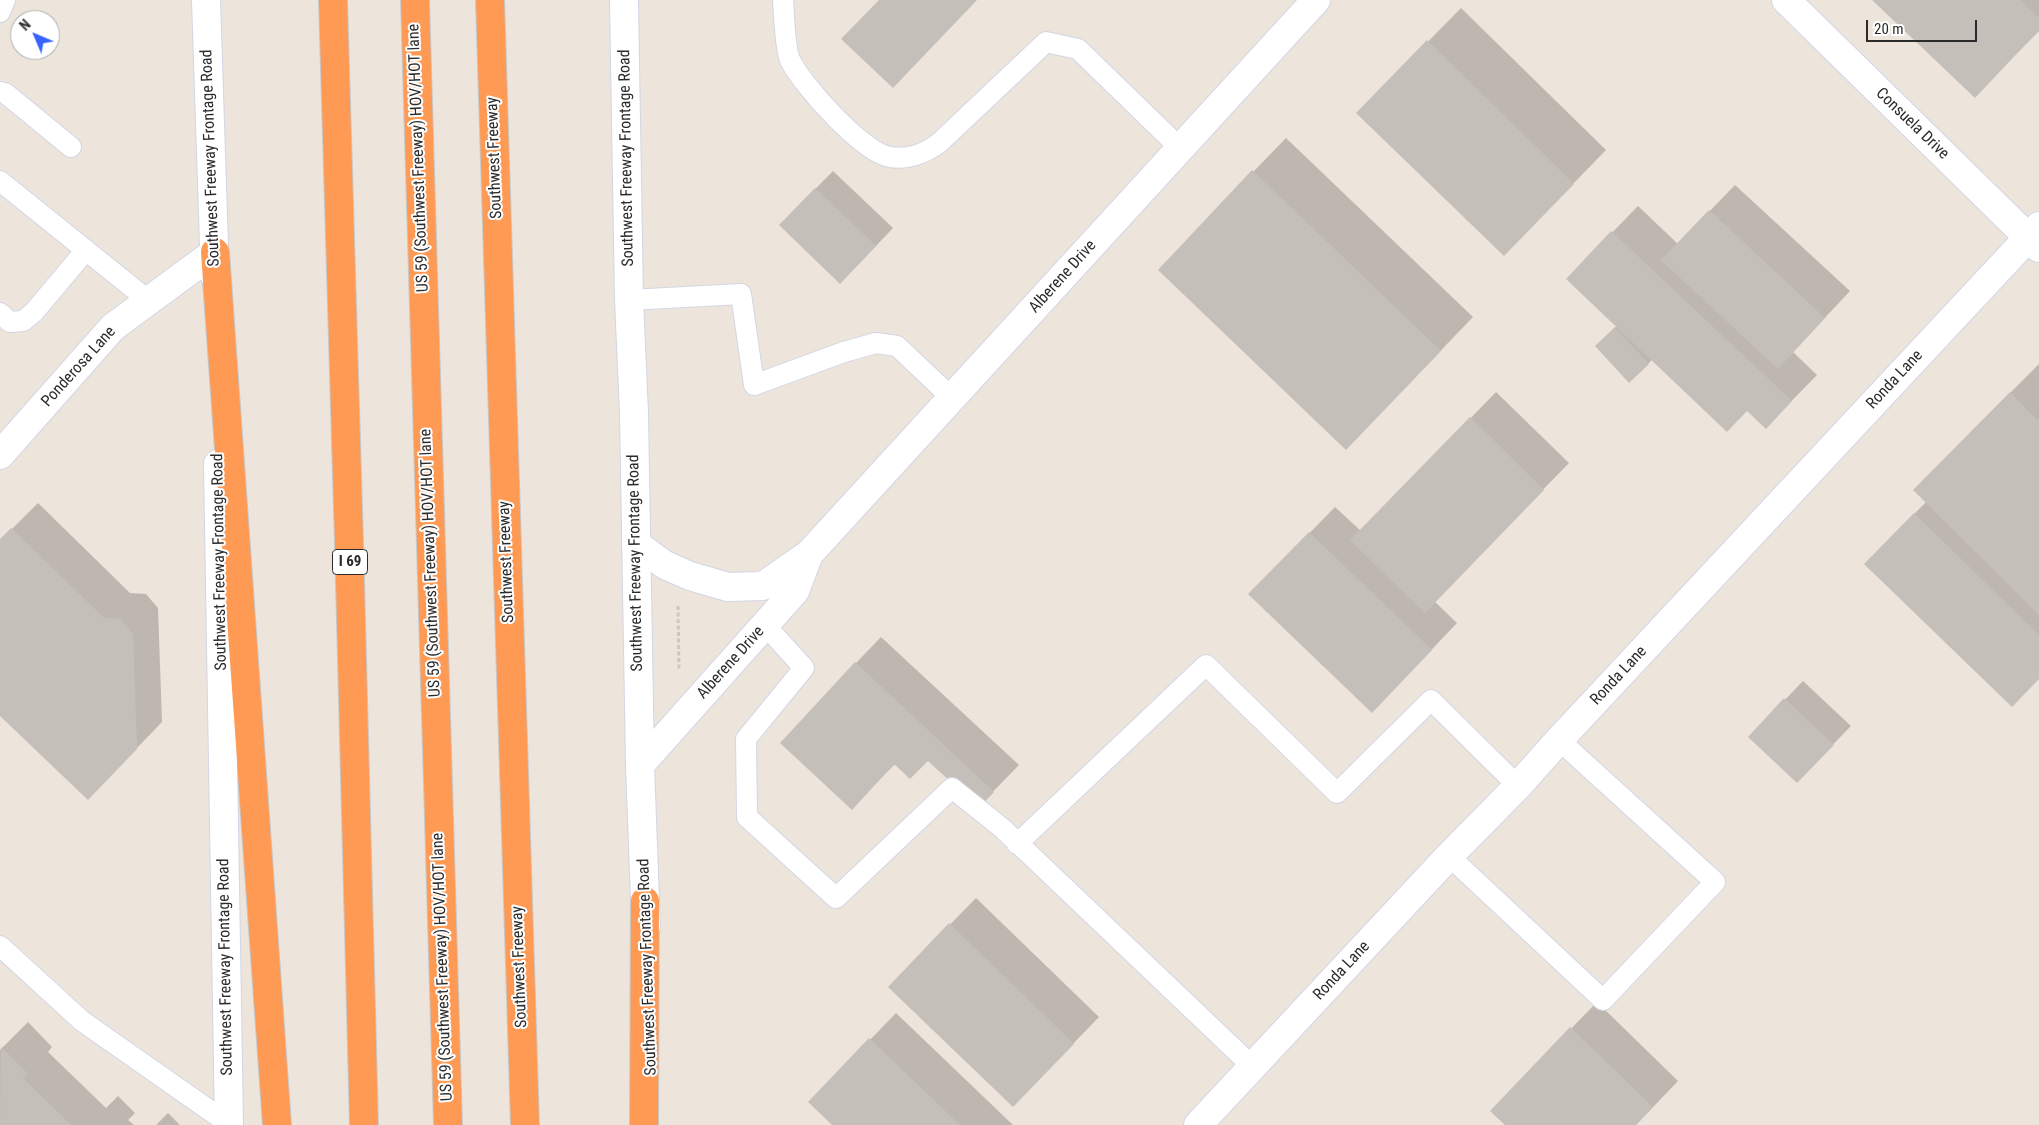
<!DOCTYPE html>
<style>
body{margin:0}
#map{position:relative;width:2039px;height:1125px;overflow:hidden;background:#ede5dc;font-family:"Roboto Condensed",sans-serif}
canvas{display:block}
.north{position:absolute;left:10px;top:10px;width:50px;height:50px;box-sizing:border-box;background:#fff;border:1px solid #aaa;border-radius:50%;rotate:315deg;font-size:14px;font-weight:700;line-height:20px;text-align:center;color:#2b2b2b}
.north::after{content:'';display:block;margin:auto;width:18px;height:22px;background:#3963fe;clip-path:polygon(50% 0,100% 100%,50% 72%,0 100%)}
.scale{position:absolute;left:1866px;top:20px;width:111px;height:22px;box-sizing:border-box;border:2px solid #2b2b2b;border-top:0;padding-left:6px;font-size:15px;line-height:18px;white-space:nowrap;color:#2b2b2b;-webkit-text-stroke:4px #fff;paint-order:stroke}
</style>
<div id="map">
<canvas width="2039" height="1125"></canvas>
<div class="north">N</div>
<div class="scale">20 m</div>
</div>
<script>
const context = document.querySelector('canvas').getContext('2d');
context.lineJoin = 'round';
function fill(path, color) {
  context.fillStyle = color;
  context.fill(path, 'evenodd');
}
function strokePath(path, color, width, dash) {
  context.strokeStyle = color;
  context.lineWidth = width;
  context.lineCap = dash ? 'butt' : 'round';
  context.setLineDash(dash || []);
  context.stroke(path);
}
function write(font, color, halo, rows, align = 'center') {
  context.font = font + ' "Roboto Condensed",sans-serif';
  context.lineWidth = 4;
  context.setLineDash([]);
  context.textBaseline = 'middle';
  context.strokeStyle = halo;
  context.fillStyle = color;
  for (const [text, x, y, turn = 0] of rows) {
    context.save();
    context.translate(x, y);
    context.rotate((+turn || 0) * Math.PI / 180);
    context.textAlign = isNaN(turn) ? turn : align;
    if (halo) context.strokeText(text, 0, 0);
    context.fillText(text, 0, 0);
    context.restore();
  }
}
fill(new Path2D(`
 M1874 0H2039V31L1975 96Z
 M1461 8 1606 150 1536 222 1358 113Z
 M1286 138 1473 317 1346 449 1159 269Z
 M833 171 893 228 858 265 780 225Z
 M1735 185 1850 291 1793 352 1817 375 1766 427 1748 410 1652 360 1629 381 1596 346 1617 326 1567 279 1638 206 1678 244Z
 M2039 364V678L1866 563 1926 502 2010 393Z
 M1496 392 1569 463 1434 601 1457 623 1398 685 1250 594 1335 507 1361 531Z
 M38 503 130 593 146 594 158 608 162 722 113 773 0 714V541Z
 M881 637 1019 765 979 806 929 759 895 764 852 808 856 663Z
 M1803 681 1851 726 1814 764 1749 737Z
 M976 898 1099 1017 1038 1080 890 986Z
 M1597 1002 1678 1081 1636 1125H1507L1492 1110Z
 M896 1013 1013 1125H834L810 1102Z
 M28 1022 52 1047 48 1052 106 1108 118 1096 135 1113 128 1120 134 1125H0V1050Z
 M168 1113 180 1125H156Z`), '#0003');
fill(new Path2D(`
 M879 0H977L893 88 841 39Z
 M1872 0H2020L2039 18V30L1975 98Z
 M1427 40 1574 184 1504 256 1356 113Z
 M1252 170 1441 351 1346 450 1158 270Z
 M815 188 876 246 840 284 779 225Z
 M1709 210 1825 318 1778 369 1661 260Z
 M1611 231 1792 401 1766 429 1747 411 1727 432 1566 279Z
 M1615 327 1649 364 1629 383 1595 346Z
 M2010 392 2037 420 2039 418V615L1913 490Z
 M1470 417 1544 490 1425 613 1350 540Z
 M1914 513 2039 635V679L2012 707 1864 564Z
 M11 528 104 618 120 619 133 634 137 749 88 800 0 716V539Z
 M1309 532 1432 650 1372 713 1248 594Z
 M855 662 994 792 979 808 928 761 910 779 894 764 852 810 780 743Z
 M1784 698 1834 745 1797 783 1748 737Z
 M949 923 1074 1044 1013 1107 888 987Z
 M1570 1027 1653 1107 1636 1125H1505L1490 1111Z
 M869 1038 960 1125H832L808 1102Z
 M1 1047 28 1074 23 1078 71 1125H0Z`), '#c5bfb9');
const service = new Path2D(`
 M783 0C784 14 785 49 790 60 802 85 863 153 890 157 909 160 924 154 939 143L1046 42 1078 49 1180 148
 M0 12 5 0
 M0 92 5 93 71 147
 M0 181 149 301
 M629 300 741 294 754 385 844 352 876 343 897 346 952 398
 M0 313 10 322 23 321 34 312 86 250
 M765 625 804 668 746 739 747 817 836 898 952 788 1002 828 1253 1067
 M1017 844 1206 665 1337 793 1431 700 1518 786
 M1449 856 1603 1000 1715 882 1559 740
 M0 946 82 1021 229 1124`);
const minor = new Path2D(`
 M1786 0 2039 248
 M0 455 113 327 215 252
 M636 544 665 565 690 576 728 587 763 586 809 554 1316 0
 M640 765 795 591 809 554
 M1198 1125 1449 856 1518 786 1559 740 2039 226`);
const secondary = new Path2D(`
 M206 0 215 276
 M624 0 629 300 634 413 640 765 646 926
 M218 464 229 1125`);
const motorway = new Path2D(`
 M333 0 349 543 364 1125
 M415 0 448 1125
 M490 0 525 1125
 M215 252 277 1125
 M644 1125 645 901`);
strokePath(service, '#d2d6e4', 22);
strokePath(minor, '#d2d6e4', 30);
strokePath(secondary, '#d2d6e4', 30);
strokePath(motorway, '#c8c8c8', 30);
strokePath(new Path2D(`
 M678 606 679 670`), '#c8c8c8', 3, [4, 2.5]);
strokePath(service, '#fff', 20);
strokePath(minor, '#fff', 28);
strokePath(secondary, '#fff', 28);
strokePath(motorway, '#ff9a55', 28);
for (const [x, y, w] of [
 [350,562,35]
]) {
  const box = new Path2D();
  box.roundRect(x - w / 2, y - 12.5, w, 25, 4);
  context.fillStyle = '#fff';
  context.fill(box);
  strokePath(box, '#2b2b2b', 1);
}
write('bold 15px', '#2b2b2b', null, [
 ["I 69",350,562]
]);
write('16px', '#2b2b2b', '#fff', [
 ["Consuela Drive",1912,124,44],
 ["Southwest Freeway Frontage Road",211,158,-92],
 ["US 59 (Southwest Freeway) HOV/HOT lane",419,158,-92],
 ["Southwest Freeway",495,158,-92],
 ["Southwest Freeway Frontage Road",627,158,-91],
 ["Alberene Drive",1063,277,-48],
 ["Ponderosa Lane",79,367,-48],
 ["Ronda Lane",1895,380,-47],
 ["Southwest Freeway Frontage Road",220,562,-91],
 ["Southwest Freeway",507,562,-92],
 ["US 59 (Southwest Freeway) HOV/HOT lane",431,563,-92],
 ["Southwest Freeway Frontage Road",636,563,-91],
 ["Alberene Drive",731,663,-48],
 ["Ronda Lane",1619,676,-47],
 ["Southwest Freeway Frontage Road",226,967,-91],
 ["US 59 (Southwest Freeway) HOV/HOT lane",443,967,-92],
 ["Southwest Freeway",520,967,-92],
 ["Southwest Freeway Frontage Road",648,967,-92],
 ["Ronda Lane",1342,971,-47]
]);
</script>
